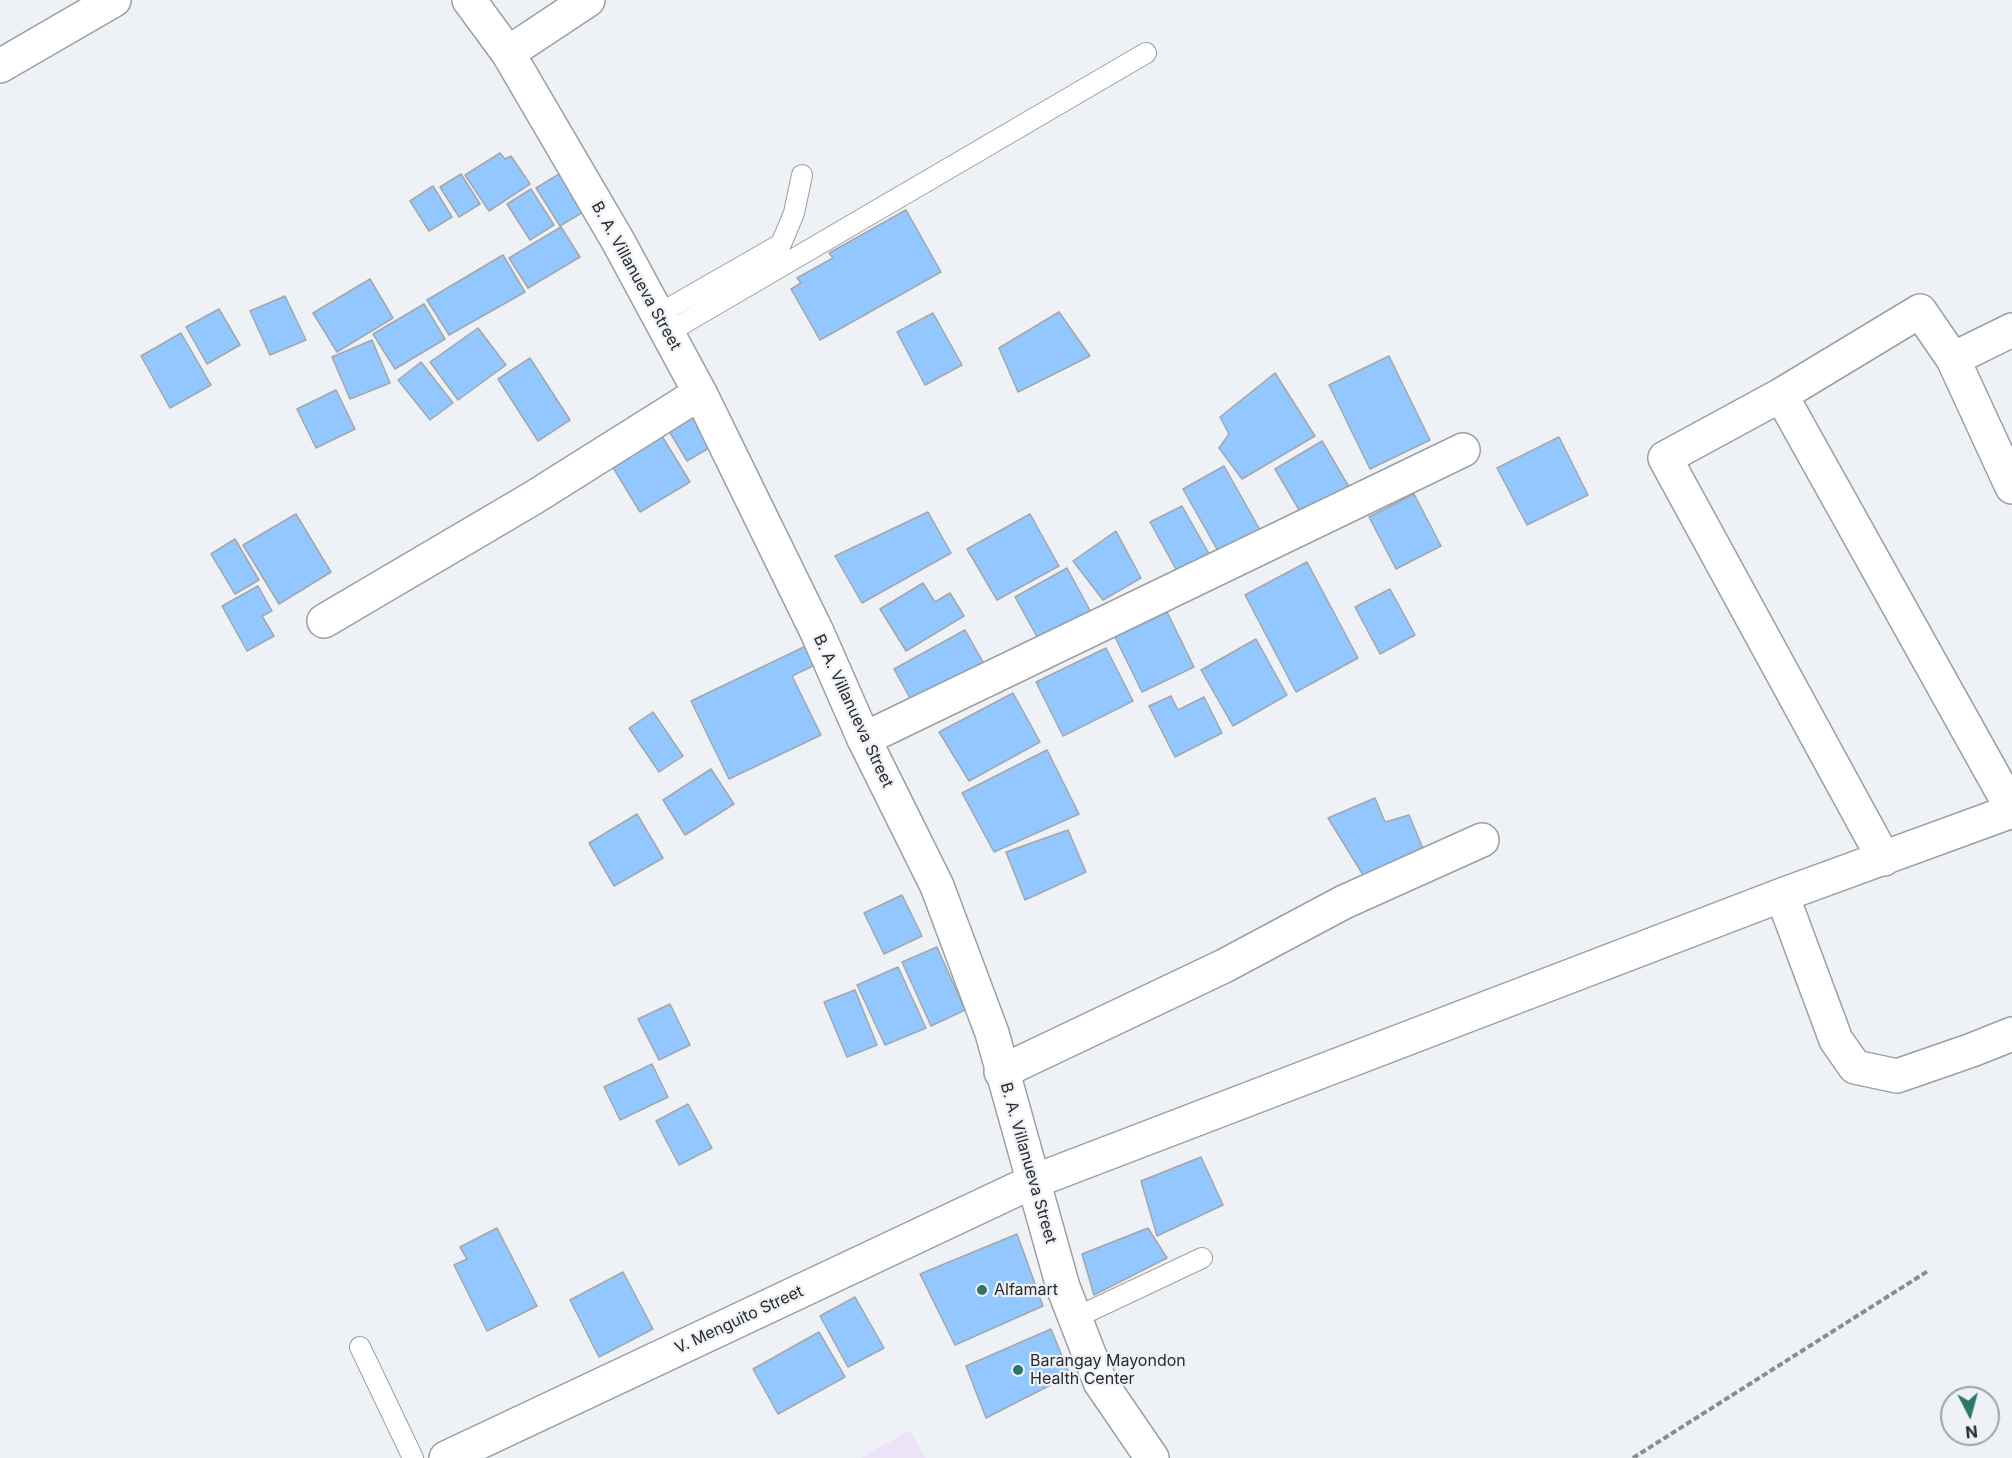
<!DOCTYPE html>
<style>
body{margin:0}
#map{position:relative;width:2012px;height:1458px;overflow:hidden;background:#eef2f7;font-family:Inter,sans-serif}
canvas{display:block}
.north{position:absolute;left:1940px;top:1386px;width:60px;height:60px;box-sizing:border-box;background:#eef2f7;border:2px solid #9fa2a6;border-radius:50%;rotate:174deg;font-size:16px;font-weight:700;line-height:24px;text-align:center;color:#292b2c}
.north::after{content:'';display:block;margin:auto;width:21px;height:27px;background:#30756a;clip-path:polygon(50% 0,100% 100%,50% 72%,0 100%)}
</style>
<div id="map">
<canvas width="2012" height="1458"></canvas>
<div class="north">N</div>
</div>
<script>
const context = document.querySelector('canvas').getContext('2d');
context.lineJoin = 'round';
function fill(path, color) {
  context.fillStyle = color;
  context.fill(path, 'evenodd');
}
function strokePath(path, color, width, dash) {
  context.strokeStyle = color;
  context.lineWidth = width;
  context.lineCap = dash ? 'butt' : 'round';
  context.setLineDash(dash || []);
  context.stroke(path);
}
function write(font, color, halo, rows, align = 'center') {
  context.font = font + ' Inter,sans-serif';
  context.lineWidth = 4.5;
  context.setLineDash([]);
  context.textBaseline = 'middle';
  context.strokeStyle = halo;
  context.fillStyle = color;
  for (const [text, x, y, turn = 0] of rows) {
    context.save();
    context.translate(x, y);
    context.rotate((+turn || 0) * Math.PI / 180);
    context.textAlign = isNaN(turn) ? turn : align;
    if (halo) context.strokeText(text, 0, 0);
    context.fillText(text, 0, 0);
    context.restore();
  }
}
fill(new Path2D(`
 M910 1430 925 1458H861Z`), '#ece3f8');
const building = new Path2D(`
 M500 153 505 159 511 156 530 184 489 211 465 175Z
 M461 174 480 204 459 217 440 187Z
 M559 174 583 212 560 226 536 188Z
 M433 186 452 217 429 231 410 201Z
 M531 189 554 225 530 240 507 204Z
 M906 210 941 272 820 340 791 289 801 283 797 278 833 258 829 253Z
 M561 227 580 257 528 288 509 258Z
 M503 255 525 292 449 335 427 300Z
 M370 279 393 318 337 352 313 313Z
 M285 296 306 340 270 355 250 311Z
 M424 304 445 339 395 369 373 334Z
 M219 309 240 345 207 364 186 327Z
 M1059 312 1090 356 1018 392 999 348Z
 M933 313 962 365 925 385 897 332Z
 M478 328 506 365 458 400 430 362Z
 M181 333 211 385 170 408 141 356Z
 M372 340 390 383 350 399 332 357Z
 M1389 356 1430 440 1370 469 1329 385Z
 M530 358 570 420 538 441 498 379Z
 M421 362 453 403 430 420 398 380Z
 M1275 373 1315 436 1242 479 1219 448 1229 434 1220 417Z
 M336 390 355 429 316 448 297 409Z
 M700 406 721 441 687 461 666 426Z
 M659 431 690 482 640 512 609 461Z
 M1559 437 1588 495 1527 525 1497 468Z
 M1322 441 1352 492 1305 520 1275 469Z
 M1224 466 1264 537 1223 560 1183 489Z
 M1414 494 1441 546 1396 569 1369 517Z
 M1182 506 1211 557 1178 573 1150 522Z
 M928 512 951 553 862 603 835 556Z
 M296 514 331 572 279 604 243 545Z
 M1030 514 1059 566 997 600 967 549Z
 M1116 531 1141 578 1103 600 1073 561Z
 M235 539 259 580 235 594 211 554Z
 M1307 562 1358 658 1296 692 1245 595Z
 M1067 568 1093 616 1041 644 1015 597Z
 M923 583 935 602 950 593 964 616 906 651 880 609Z
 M258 586 272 611 262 616 274 636 247 651 222 606Z
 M1390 589 1415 635 1380 654 1355 607Z
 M1167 612 1194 667 1142 692 1115 637Z
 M965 630 987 669 916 709 894 669Z
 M1256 639 1287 695 1233 726 1201 670Z
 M806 646 815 665 792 676 821 735 729 779 691 701Z
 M1106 648 1133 701 1063 736 1036 682Z
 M1013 693 1040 742 969 781 939 732Z
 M1171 696 1178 710 1204 697 1222 733 1175 757 1149 706Z
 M653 712 683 756 659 772 629 728Z
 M1047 750 1079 814 994 852 962 793Z
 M711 769 734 804 685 835 663 800Z
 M1375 798 1385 822 1409 815 1424 851 1363 875 1328 818Z
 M637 814 663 858 614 886 589 843Z
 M1068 830 1086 872 1025 900 1006 852Z
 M902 895 922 936 884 954 864 913Z
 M937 947 965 1010 931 1026 902 962Z
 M898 967 926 1028 885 1045 857 985Z
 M855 990 877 1045 847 1057 824 1002Z
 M670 1004 690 1045 659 1060 638 1019Z
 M652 1064 668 1097 620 1120 604 1087Z
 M688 1104 712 1148 679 1165 656 1121Z
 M1201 1157 1223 1205 1157 1236 1141 1181Z
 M497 1228 537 1306 487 1331 454 1265 467 1259 460 1247Z
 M1148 1228 1167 1258 1094 1295 1082 1254Z
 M1017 1234 1043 1306 955 1345 920 1274Z
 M623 1272 653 1329 599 1357 570 1300Z
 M855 1297 884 1348 848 1367 820 1316Z
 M1051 1329 1070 1375 986 1418 966 1366Z
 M819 1332 845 1377 778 1414 753 1369Z`);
fill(building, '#92c8ff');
strokePath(building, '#a3a7ab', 1.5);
const service = new Path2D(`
 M657 315 781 244 794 213 802 175
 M667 333 1146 53
 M1075 1318 1202 1258
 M360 1347 413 1458`);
const minor = new Path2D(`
 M508 53 588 0
 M0 66 114 0
 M1953 359 2012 330
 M1781 395 2012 809
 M324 621 533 498 700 393
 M864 739 1463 450
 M1884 859 1665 458 1781 395 1920 311 1953 359 2012 487
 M1782 895 1836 1040 1855 1067 1897 1076 1972 1050 2012 1034
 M1001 1072 1224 966 1344 902 1482 840
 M446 1458 1032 1182 1782 895 2012 811`);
const tertiary = new Path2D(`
 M469 0 508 53 618 241 700 393 817 632 864 739 937 886 992 1033 1063 1287 1100 1382 1152 1458`);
strokePath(service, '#9b9fa4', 22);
strokePath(minor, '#9b9fa4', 36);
strokePath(tertiary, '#9b9fa4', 36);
strokePath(new Path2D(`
 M1633 1458 1928 1271`), '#8a8d90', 4, [6, 3]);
strokePath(service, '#fff', 20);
strokePath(minor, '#fff', 33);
strokePath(tertiary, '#fff', 33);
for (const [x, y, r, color] of [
 [982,1290,6,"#30756a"],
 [1018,1370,6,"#30756a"]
]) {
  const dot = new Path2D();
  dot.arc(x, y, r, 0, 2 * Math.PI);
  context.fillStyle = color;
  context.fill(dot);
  strokePath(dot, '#eef2f7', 2);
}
write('16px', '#292b2c', '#eef2f7', [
 ["B. A. Villanueva Street",636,276,61],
 ["B. A. Villanueva Street",853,711,65],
 ["B. A. Villanueva Street",1028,1163,74],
 ["V. Menguito Street",739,1320,-25]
]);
write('16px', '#292b2c', '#eef2f7', [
 ["Alfamart",994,1290],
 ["Barangay Mayondon",1030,1361],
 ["Health Center",1030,1379]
], 'left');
</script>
